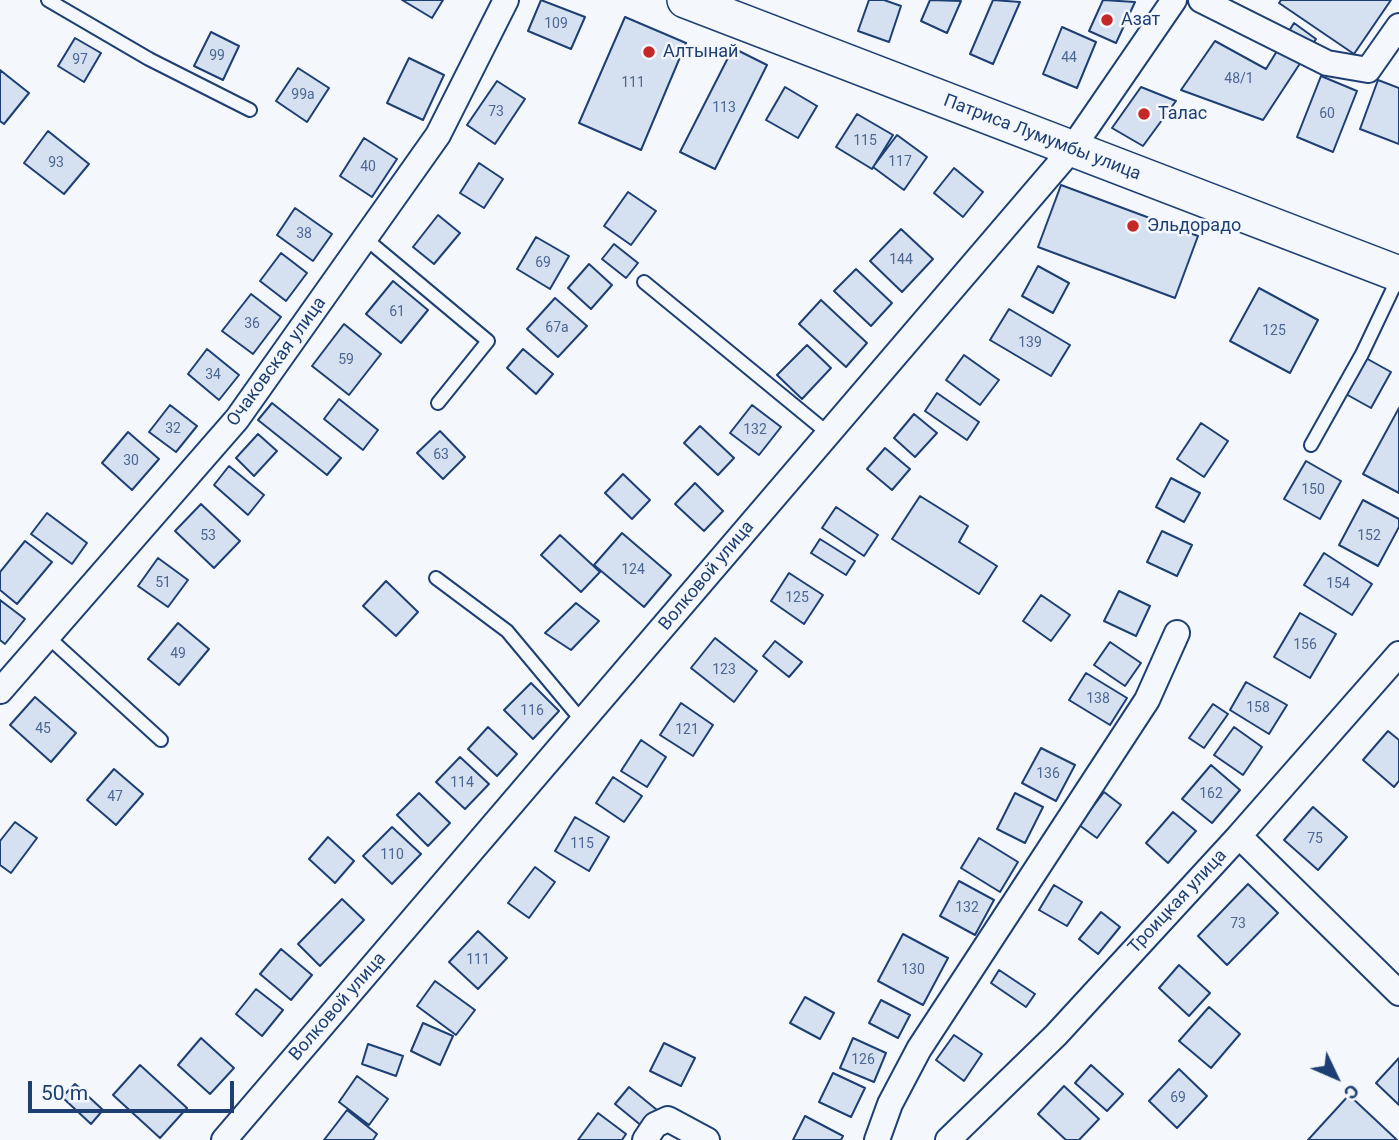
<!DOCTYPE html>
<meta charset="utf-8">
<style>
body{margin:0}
#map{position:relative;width:1399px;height:1140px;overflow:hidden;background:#f4f7fb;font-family:Roboto,sans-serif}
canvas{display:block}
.north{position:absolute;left:1301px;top:1042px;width:70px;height:70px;-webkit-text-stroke:5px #f4f7fb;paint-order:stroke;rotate:134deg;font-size:19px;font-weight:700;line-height:28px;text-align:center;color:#1d3f73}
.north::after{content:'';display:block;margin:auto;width:24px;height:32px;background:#1d3f73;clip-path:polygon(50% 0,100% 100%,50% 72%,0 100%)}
.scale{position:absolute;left:28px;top:1081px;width:206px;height:32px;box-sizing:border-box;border:4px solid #1d3f73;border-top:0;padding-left:9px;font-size:21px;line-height:24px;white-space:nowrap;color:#1d3f73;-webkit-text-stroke:5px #f4f7fb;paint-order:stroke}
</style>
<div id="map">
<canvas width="1399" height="1140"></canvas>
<div class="north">С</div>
<div class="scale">50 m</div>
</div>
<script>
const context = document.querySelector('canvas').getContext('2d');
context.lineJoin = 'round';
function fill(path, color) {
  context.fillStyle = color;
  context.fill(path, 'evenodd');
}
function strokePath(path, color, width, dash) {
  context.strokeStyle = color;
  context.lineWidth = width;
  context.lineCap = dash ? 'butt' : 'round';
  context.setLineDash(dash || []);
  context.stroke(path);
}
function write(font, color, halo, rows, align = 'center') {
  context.font = font + ' Roboto,sans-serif';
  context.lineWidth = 5;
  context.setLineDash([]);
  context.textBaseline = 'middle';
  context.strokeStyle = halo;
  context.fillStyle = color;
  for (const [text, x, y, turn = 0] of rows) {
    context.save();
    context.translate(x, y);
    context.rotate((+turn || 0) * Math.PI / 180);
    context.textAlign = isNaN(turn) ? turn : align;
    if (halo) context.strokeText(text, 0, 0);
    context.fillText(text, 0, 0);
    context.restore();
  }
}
const building = new Path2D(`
 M402 0H443L432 18Z
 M541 0 585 17 571 49 528 31Z
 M869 0H884L901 6 889 42 858 31Z
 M930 0 961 1 947 33 921 21Z
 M993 0 1020 2 993 64 970 54Z
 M1103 0 1135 2 1116 43 1089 31Z
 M1281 0H1391L1354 54 1279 3Z
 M625 17 686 43 641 150 579 123Z
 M1294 23 1316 39 1263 120 1181 90 1215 41 1266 69Z
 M1062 27 1096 42 1077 88 1043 74Z
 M211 32 239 46 223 80 194 66Z
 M75 38 101 53 84 82 58 66Z
 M733 48 767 65 715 169 680 152Z
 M409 58 444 75 423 120 387 103Z
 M298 68 329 88 307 122 276 101Z
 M0 70 29 93 4 124 0 121Z
 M1321 76 1357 91 1333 152 1297 137Z
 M1378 80 1399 88V144L1360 129Z
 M497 81 525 99 495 144 467 125Z
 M785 87 817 106 798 138 766 120Z
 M1141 87 1176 101 1143 146 1112 128Z
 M857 114 893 135 872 169 836 147Z
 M48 131 89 164 64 194 24 163Z
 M897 135 927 157 904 190 873 167Z
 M364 138 397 159 372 197 340 176Z
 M479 163 503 179 484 208 460 193Z
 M954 168 983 192 963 217 934 193Z
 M1061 185 1198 236 1175 298 1038 247Z
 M628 192 656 211 631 245 604 226Z
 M295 208 332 234 313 261 277 235Z
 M438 215 460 233 434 264 413 247Z
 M901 229 933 259 902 292 870 261Z
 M536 237 569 256 550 289 517 269Z
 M614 244 638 263 626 278 602 259Z
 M281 253 307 273 286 301 260 281Z
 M589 264 612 285 591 309 568 288Z
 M1038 266 1069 283 1053 313 1022 296Z
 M856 269 892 303 871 326 834 291Z
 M393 281 428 310 401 343 366 314Z
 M1259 288 1318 320 1290 373 1230 341Z
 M251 294 281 317 253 354 222 331Z
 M555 298 587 326 558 357 527 329Z
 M821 300 867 343 846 367 799 324Z
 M1009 309 1070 345 1051 376 990 340Z
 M344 324 381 354 349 395 312 366Z
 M807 345 831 368 802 399 777 375Z
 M207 349 239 375 219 400 188 374Z
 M523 349 553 374 536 394 507 368Z
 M964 355 999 380 980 405 946 380Z
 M1364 357 1391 372 1371 408 1344 393Z
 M937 393 979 422 967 440 925 411Z
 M339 399 378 430 363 450 324 419Z
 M272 403 341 458 327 475 258 420Z
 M170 405 197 426 176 452 149 432Z
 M752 405 781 427 759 455 730 433Z
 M1399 408V493L1363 474Z
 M914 414 937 433 915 457 894 438Z
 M1201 423 1228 441 1204 477 1177 459Z
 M700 426 734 458 718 475 684 443Z
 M440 431 465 457 443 479 417 453Z
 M128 432 159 459 132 490 102 463Z
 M258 434 277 451 254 476 236 458Z
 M885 448 910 469 892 490 867 469Z
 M1306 461 1341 481 1320 519 1284 499Z
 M229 466 264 495 248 515 214 485Z
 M623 474 650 500 632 519 605 493Z
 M1171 478 1200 493 1184 522 1156 507Z
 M695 483 723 511 704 531 675 504Z
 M920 496 968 526 959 542 997 566 979 594 892 539Z
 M1363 500 1399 519V527L1378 566 1339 545Z
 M201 504 240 541 214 568 175 531Z
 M836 507 878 535 864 556 822 528Z
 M47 513 87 543 72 564 31 534Z
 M1162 531 1192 545 1177 576 1147 562Z
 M622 533 671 575 644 607 594 565Z
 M560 535 600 572 581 592 541 555Z
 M820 539 855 561 846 575 811 553Z
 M25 541 52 562 17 604 0 590V572Z
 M1324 553 1372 584 1352 615 1304 585Z
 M158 558 188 580 168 607 138 586Z
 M789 573 823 595 804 624 771 601Z
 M386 581 418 612 396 636 363 606Z
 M1119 591 1150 606 1136 636 1104 621Z
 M1041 595 1070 615 1051 641 1023 621Z
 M0 600 25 619 5 644 0 640Z
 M576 603 599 621 571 650 545 633Z
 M1300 613 1336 634 1310 678 1274 657Z
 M178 623 209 649 179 685 148 659Z
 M715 638 757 671 734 702 691 668Z
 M775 641 802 662 789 677 763 656Z
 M1110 642 1141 663 1125 686 1094 665Z
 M1086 673 1127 698 1110 725 1069 700Z
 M1246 682 1287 705 1269 734 1230 710Z
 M531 683 559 711 533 739 504 710Z
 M35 697 76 733 51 762 10 725Z
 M681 703 713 725 693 756 660 735Z
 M1213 704 1228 714 1204 748 1189 738Z
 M488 727 517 754 497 776 468 749Z
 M1234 727 1262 747 1243 775 1214 755Z
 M1388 731 1399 740V781L1394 787 1363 760Z
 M641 740 666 757 647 787 621 771Z
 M1041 748 1075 765 1056 801 1022 783Z
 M460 757 489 784 465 809 436 782Z
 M1211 765 1240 790 1212 823 1182 799Z
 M114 769 143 794 116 825 87 800Z
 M613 777 642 796 624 822 596 803Z
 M1104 792 1121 805 1097 838 1079 825Z
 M419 793 450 823 428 846 397 815Z
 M1015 793 1043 807 1025 843 997 829Z
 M1313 807 1347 837 1318 870 1284 840Z
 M1173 812 1196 831 1168 863 1146 843Z
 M575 817 609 837 589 871 555 851Z
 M15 822 37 838 11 873 0 865V841Z
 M392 827 421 854 392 884 363 856Z
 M328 837 354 861 335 883 309 859Z
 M979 838 1018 862 1000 892 961 868Z
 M535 867 555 882 529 918 508 903Z
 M959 881 994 900 975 935 940 916Z
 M1248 884 1278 913 1227 965 1198 936Z
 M1054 885 1082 902 1067 926 1039 910Z
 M342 899 364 920 320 966 298 944Z
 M1101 912 1120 927 1098 954 1079 939Z
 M478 931 507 958 478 989 449 962Z
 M903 934 948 958 923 1005 878 981Z
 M281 949 312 975 291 1000 260 974Z
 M1179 965 1210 993 1189 1016 1159 988Z
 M999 970 1035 994 1026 1007 991 983Z
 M435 981 475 1010 456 1035 417 1006Z
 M256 989 283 1010 262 1036 236 1014Z
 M805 997 834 1013 820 1039 790 1023Z
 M881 1000 910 1015 898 1038 869 1023Z
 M1209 1007 1240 1034 1211 1068 1179 1041Z
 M423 1023 453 1036 440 1065 411 1051Z
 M954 1035 982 1054 964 1081 936 1060Z
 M201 1038 234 1068 210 1094 178 1065Z
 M853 1038 886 1053 874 1082 840 1068Z
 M664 1043 695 1058 681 1086 650 1071Z
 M368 1044 403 1056 396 1076 362 1064Z
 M1399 1058V1105L1376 1083Z
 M140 1065 187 1108 160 1138 113 1095Z
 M1091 1065 1123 1094 1107 1111 1075 1083Z
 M1179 1069 1207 1096 1177 1128 1149 1101Z
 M833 1073 865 1088 851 1117 819 1102Z
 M357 1076 388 1099 369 1125 339 1102Z
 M75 1084 103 1110 91 1124 62 1097Z
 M1064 1086 1099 1119 1079 1140H1066L1038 1114Z
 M629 1087 657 1110 643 1127 615 1104Z
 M1349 1095 1397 1140H1308Z
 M347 1110 377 1134 373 1140H324Z
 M598 1113 626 1134 622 1140H578Z
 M805 1116 843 1136 841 1140H793Z`);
fill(building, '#d5e0f0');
strokePath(building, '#1d3f73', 2);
const lane = new Path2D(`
 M48 0 149 59 250 110
 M366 239 488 341 438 403
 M644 282 829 434
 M1311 445 1362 354 1399 276
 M436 578 507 631 583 722
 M48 637 161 740`);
const street = new Path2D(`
 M1201 0 1327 63 1368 70 1399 26
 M0 691 237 419 438 135 506 0
 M1239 836 1399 993
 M224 1140 1071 150 1174 0
 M645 1140 655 1125 668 1119 707 1140
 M877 1140 890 1104 919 1049 1147 700 1177 633
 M948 1140 1056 1035 1239 836 1399 654`);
const secondary = new Path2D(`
 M685 0 1399 274`);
strokePath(lane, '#1d3f73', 16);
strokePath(street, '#1d3f73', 28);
strokePath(secondary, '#1d3f73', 38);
strokePath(lane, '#f4f7fb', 12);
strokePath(street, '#f4f7fb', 24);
strokePath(secondary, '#f4f7fb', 35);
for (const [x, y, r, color] of [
 [1107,20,7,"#c62828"],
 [649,52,7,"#c62828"],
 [1144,114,7,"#c62828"],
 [1133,226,7,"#c62828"]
]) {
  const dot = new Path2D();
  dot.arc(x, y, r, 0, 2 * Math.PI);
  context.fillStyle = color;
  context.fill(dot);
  strokePath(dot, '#f4f7fb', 2.5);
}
write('14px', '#4b6792', null, [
 ["109",556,24],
 ["99",217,56],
 ["44",1069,58],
 ["97",80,60],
 ["48/1",1239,79],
 ["111",633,83],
 ["99а",303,95],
 ["113",724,108],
 ["73",496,112],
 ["60",1327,114],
 ["115",865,141],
 ["117",900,162],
 ["93",56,163],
 ["40",368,167],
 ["38",304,234],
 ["144",901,260],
 ["69",543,263],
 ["61",397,312],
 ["36",252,324],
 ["67а",557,328],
 ["125",1274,331],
 ["139",1030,343],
 ["59",346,360],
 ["34",213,375],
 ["32",173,429],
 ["132",755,430],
 ["63",441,455],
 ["30",131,461],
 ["150",1313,490],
 ["53",208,536],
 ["152",1369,536],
 ["124",633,570],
 ["51",163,583],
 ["154",1338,584],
 ["125",797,598],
 ["156",1305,645],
 ["49",178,654],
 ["123",724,670],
 ["138",1098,699],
 ["158",1258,708],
 ["116",532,711],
 ["45",43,729],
 ["121",687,730],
 ["136",1048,774],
 ["114",462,783],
 ["162",1211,794],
 ["47",115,797],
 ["75",1315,839],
 ["115",582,844],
 ["110",392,855],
 ["132",967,908],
 ["73",1238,924],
 ["111",478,960],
 ["130",913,970],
 ["126",863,1060],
 ["69",1178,1098]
]);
write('18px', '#1d3f73', '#f4f7fb', [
 ["Азат",1121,20],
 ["Алтынай",663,52],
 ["Талас",1158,114],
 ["Эльдорадо",1147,226]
], 'left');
write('18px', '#1d3f73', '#f4f7fb', [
 ["Патриса Лумумбы улица",1042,138,21],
 ["Очаковская улица",277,362,-54],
 ["Волковой улица",707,576,-50],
 ["Троицкая улица",1178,902,-47],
 ["Волковой улица",338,1007,-49]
]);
</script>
